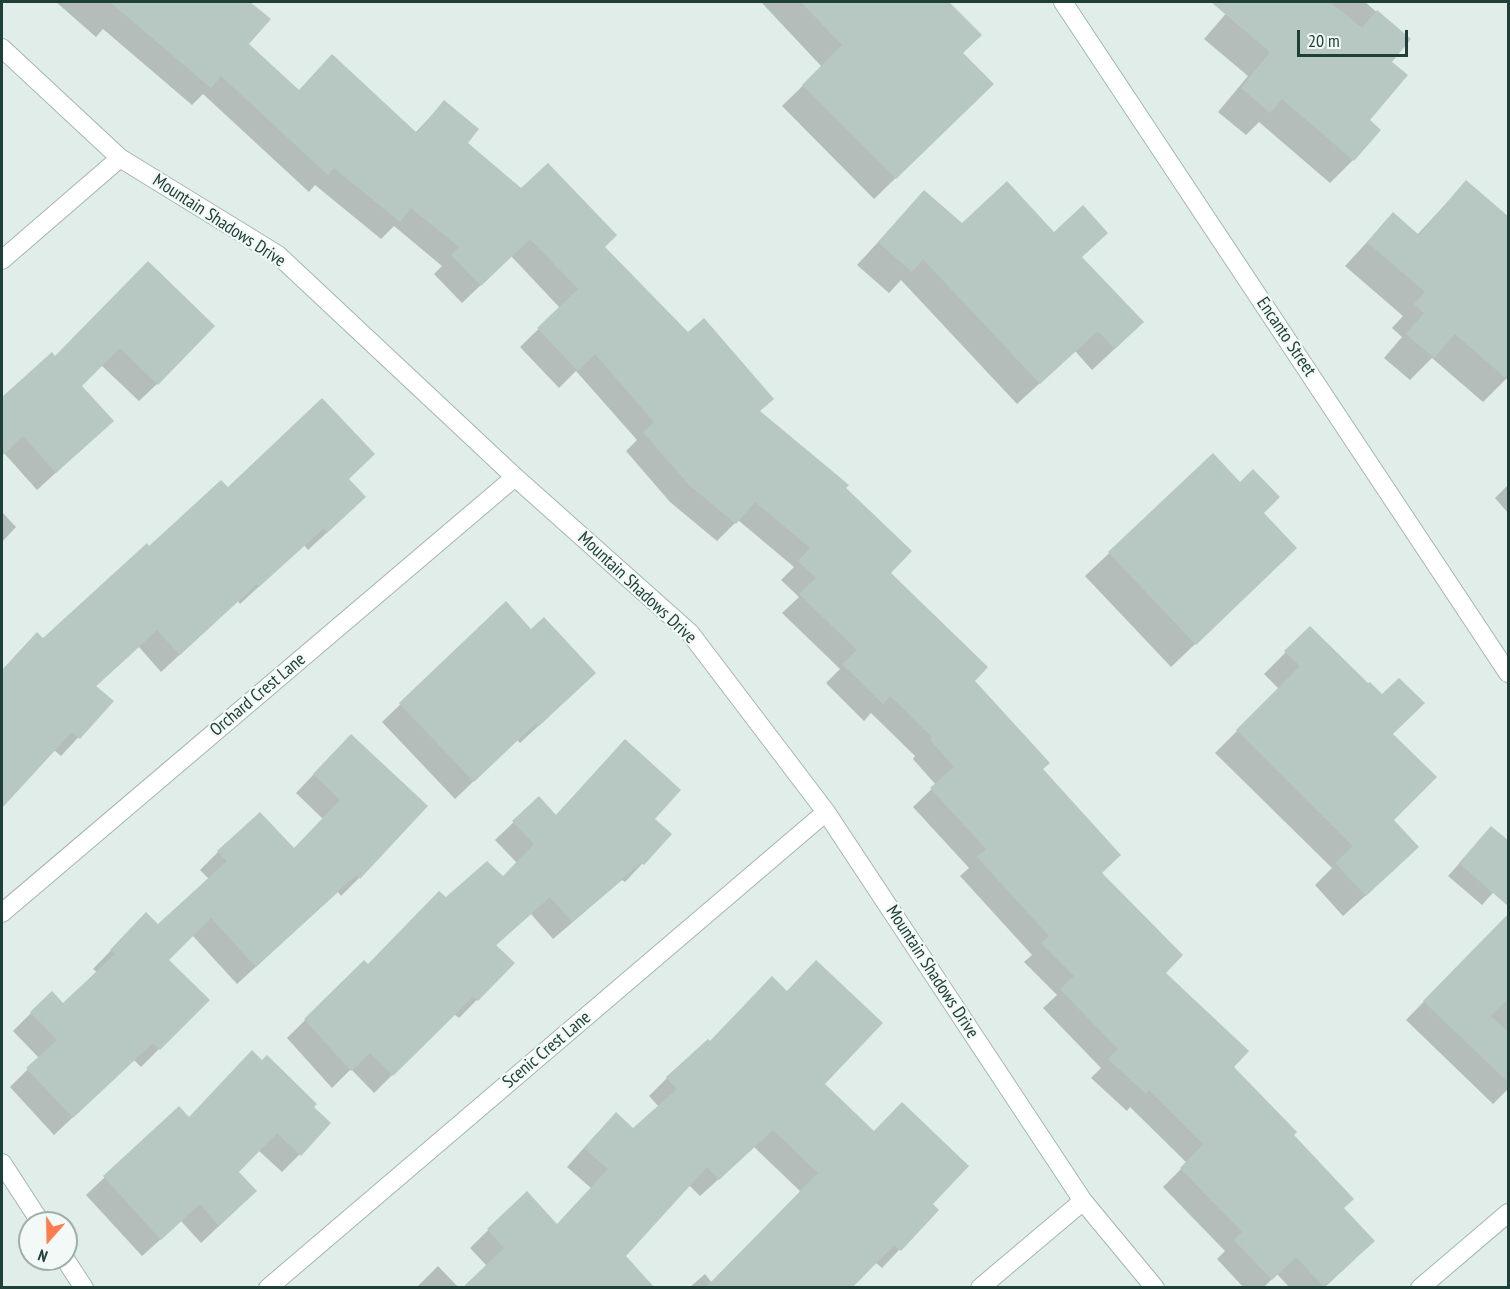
<!DOCTYPE html>
<style>
body{margin:0}
#map{position:relative;width:1510px;height:1289px;overflow:hidden;background:#e1ede8;font-family:"PT Sans Narrow",sans-serif}
canvas{display:block}
.frame{position:absolute;inset:0;border:3px solid #1f4038;pointer-events:none}
.north{position:absolute;left:18px;top:1211px;width:60px;height:60px;box-sizing:border-box;background:#f2f9f6;border:2px solid #9eafaa;border-radius:50%;rotate:200deg;font-size:16px;font-weight:700;line-height:24px;text-align:center;color:#1f4038}
.north::after{content:'';display:block;margin:auto;width:21px;height:27px;background:#ff7c4d;clip-path:polygon(50% 0,100% 100%,50% 72%,0 100%)}
.scale{position:absolute;left:1297px;top:30px;width:111px;height:27px;box-sizing:border-box;border:3px solid #1f4038;border-top:0;padding-left:8px;font-size:18px;line-height:21px;white-space:nowrap;color:#1f4038;-webkit-text-stroke:4px #f2f9f6;paint-order:stroke}
</style>
<div id="map">
<canvas width="1510" height="1289"></canvas>
<div class="frame"></div>
<div class="north">N</div>
<div class="scale">20 m</div>
</div>
<script>
const context = document.querySelector('canvas').getContext('2d');
context.lineJoin = 'round';
function fill(path, color) {
  context.fillStyle = color;
  context.fill(path, 'evenodd');
}
function strokePath(path, color, width, dash) {
  context.strokeStyle = color;
  context.lineWidth = width;
  context.lineCap = dash ? 'butt' : 'round';
  context.setLineDash(dash || []);
  context.stroke(path);
}
function write(font, color, halo, rows, align = 'center') {
  context.font = font + ' "PT Sans Narrow",sans-serif';
  context.lineWidth = 4.5;
  context.setLineDash([]);
  context.textBaseline = 'middle';
  context.strokeStyle = halo;
  context.fillStyle = color;
  for (const [text, x, y, turn = 0] of rows) {
    context.save();
    context.translate(x, y);
    context.rotate((+turn || 0) * Math.PI / 180);
    context.textAlign = isNaN(turn) ? turn : align;
    if (halo) context.strokeText(text, 0, 0);
    context.fillText(text, 0, 0);
    context.restore();
  }
}
fill(new Path2D(`
 M56 2H248L268 19 247 44 298 92 415 133 444 102 466 143 522 190 603 247 759 412 844 489 889 573 1041 770 1100 874 1164 973 1232 1067 1292 1135 1342 1209 1355 1259 1324 1288H1290L1277 1274 1263 1288H1244L1217 1259 1225 1251 1163 1187 1187 1163 1130 1107 1127 1111 1091 1078 1101 1068 1043 1008 1057 995 1024 962 1032 955 960 876 969 868 913 807 936 785 913 759 915 756 871 713 864 721 826 683 840 669 782 613 799 597 781 580 794 567 738 520 717 541 670 502 626 451 637 440 576 371 559 388 520 347 560 308 511 256 462 303 434 274 442 266 394 226 381 239 315 185 309 192 203 94 192 105 103 29 96 37Z
 M761 2H924L936 14 961 53 971 105 874 199 782 106 822 67Z
 M1236 2H1365L1409 40 1390 62 1353 160 1330 183 1259 122 1246 135 1218 112 1248 76 1204 39Z
 M1466 182 1508 377 1483 402 1432 358 1410 380 1384 358 1402 337 1392 328 1403 316 1345 266 1393 214 1417 235Z
 M924 192 962 225 1054 234 1081 258 1120 344 1092 370 1075 351 1017 404 901 280 889 293 857 265Z
 M148 263 157 384 139 401 101 365 80 386 112 421 37 490 4 453 2 455V399L52 354 55 358Z
 M1213 455 1262 513 1272 571 1171 667 1085 576Z
 M347 479 346 515 308 550 304 545 240 604 238 601 161 672 139 647 95 687 112 701 61 756 54 750 2 806V671L19 652 43 640 149 548 228 489Z
 M1508 485V513L1495 498Z
 M2 512 16 527 2 542Z
 M506 603 576 691 520 743 517 740 455 799 382 722Z
 M1310 628 1368 685 1382 697 1391 734 1395 869 1343 916 1315 885 1332 868 1215 753 1279 689 1264 674Z
 M625 741 653 819 670 834 625 882 622 880 553 939 531 914 495 946 513 963 459 1018 454 1014 374 1093 351 1069 332 1088 287 1038 364 962 368 966 446 900 503 878 517 863 495 840 539 798 555 816Z
 M333 754 359 878 341 896 338 892 237 984 192 935 167 960 208 1000 141 1067 134 1060 54 1135 10 1087 39 1058 13 1031 31 1013 63 1005 98 973 93 969 146 914 158 926 209 879 200 870 218 852 293 850 323 819 296 793Z
 M1491 828 1508 876 1482 905 1448 876Z
 M1508 915V1089L1493 1104 1406 1020Z
 M667 1078 823 1084 937 1210 882 1268 875 1262 850 1288H689L705 1274 712 1283 801 1192 754 1147 700 1196 689 1185 624 1256 652 1288H465L487 1266 470 1248 526 1193 557 1225 591 1188 567 1167 598 1132 633 1130 659 1107 649 1096Z
 M178 1108 188 1119 312 1108 300 1154 282 1172 258 1150 237 1172V1209L201 1243 181 1221 142 1256 86 1195Z
 M438 1266 459 1288H416Z`), '#0003');
fill(new Path2D(`
 M110 2H250L271 19 249 44 299 90 332 54 417 133 444 100 479 129 468 143 521 188 548 163 617 235 605 247 688 332 704 318 774 399 760 411 849 485 846 488 912 551 891 573 988 667 975 681 1050 763 1043 769 1121 855 1102 873 1183 955 1166 973 1249 1051 1234 1067 1297 1132 1294 1135 1354 1199 1344 1208 1375 1241 1324 1287 1296 1257 1272 1280 1234 1240 1242 1232 1180 1168 1203 1144 1149 1090 1146 1094 1108 1059 1118 1049 1060 989 1074 976 1041 943 1049 936 977 857 986 849 930 788 954 767 930 740 932 737 890 696 883 704 842 664 857 650 799 594 816 578 798 561 810 548 755 502 736 524 688 484 643 432 654 422 595 354 578 371 537 328 578 289 530 239 481 286 451 255 459 247 411 208 400 222 334 168 328 175 221 76 211 88Z
 M801 2H949L982 35 963 53 994 84 896 179 802 85 842 45Z
 M1211 2H1330L1362 28 1377 10 1411 39 1392 62 1408 75 1370 120 1381 130 1354 161 1282 99 1270 113 1241 88 1270 52Z
 M1466 180 1509 217V381L1455 334 1434 358 1406 334 1424 313 1414 304 1425 292 1367 242 1393 212 1419 235Z
 M1007 181 1054 232 1083 205 1108 233 1082 257 1144 322 1115 349 1098 331 1040 384 923 259 912 272 878 242 924 190 962 223Z
 M148 261 215 326 158 385 120 348 82 386 114 421 56 473 23 436 2 456V397L52 352 55 356Z
 M322 398 375 454 349 479 366 497 327 533 323 529 259 587 257 584 180 655 157 630 96 686 114 701 80 739 72 732 2 808V670L37 632 43 638 147 543 149 546 221 480 228 487Z
 M1213 453 1240 482 1253 469 1280 497 1264 513 1297 548 1196 645 1108 552Z
 M506 601 531 629 544 617 596 673 539 726 536 723 474 782 399 703Z
 M1310 626 1368 683 1370 682 1382 694 1399 678 1425 703 1393 734 1437 777 1394 820 1419 847 1366 896 1335 863 1353 846 1236 730 1300 666 1284 651Z
 M351 734 428 806 360 879 356 875 256 967 211 918 169 960 210 1000 160 1050 153 1043 73 1118 26 1068 57 1040 30 1012 52 991 63 1003 115 954 110 950 146 912 158 924 227 861 217 851 260 812 294 848 340 800 313 774Z
 M625 739 681 790 655 819 672 834 644 865 641 863 572 922 550 897 496 945 515 963 478 1001 473 997 393 1076 370 1053 351 1071 304 1019 364 960 368 964 439 891 446 897 487 861 503 876 534 844 512 821 539 796 556 815Z
 M1491 826 1509 841V907L1459 863Z
 M1509 913V998L1491 1016 1509 1033V1083L1423 1001Z
 M816 960 883 1023 825 1084 874 1131 902 1102 969 1166 933 1204 939 1210 901 1251 894 1245 853 1287H706L818 1173 773 1130 719 1180 707 1167 626 1256 654 1287H463L504 1248 487 1229 527 1191 557 1224 608 1169 584 1148 616 1112 633 1128 677 1089 666 1077 708 1039 710 1041 772 976 787 991Z
 M252 1050 262 1060 267 1055 317 1104 314 1107 331 1123 301 1156 277 1133 239 1172 257 1191 219 1226 200 1204 161 1240 103 1176 179 1106 189 1117Z`), '#b6c8c1');
const street = new Path2D(`
 M1063 2 1508 673
 M2 48 120 158 278 255 515 477 690 633 826 812 1083 1201 1155 1288
 M2 260 120 158
 M2 913 515 477
 M2 1163 41 1223
 M65 1259 84 1288
 M268 1288 826 812
 M980 1288 1083 1201`);
const secondary = new Path2D(`
 M1420 1288 1508 1213`);
strokePath(street, '#a3b6b0', 20);
strokePath(secondary, '#9ebab1', 20);
strokePath(street, '#fff', 18);
strokePath(secondary, '#fff', 18);
write('18px', '#1f4038', '#f2f9f6', [
 ["Mountain Shadows Drive",219,221,33],
 ["Encanto Street",1286,337,56],
 ["Mountain Shadows Drive",637,588,43],
 ["Orchard Crest Lane",258,695,-40],
 ["Mountain Shadows Drive",932,972,57],
 ["Scenic Crest Lane",547,1050,-40]
]);
</script>
